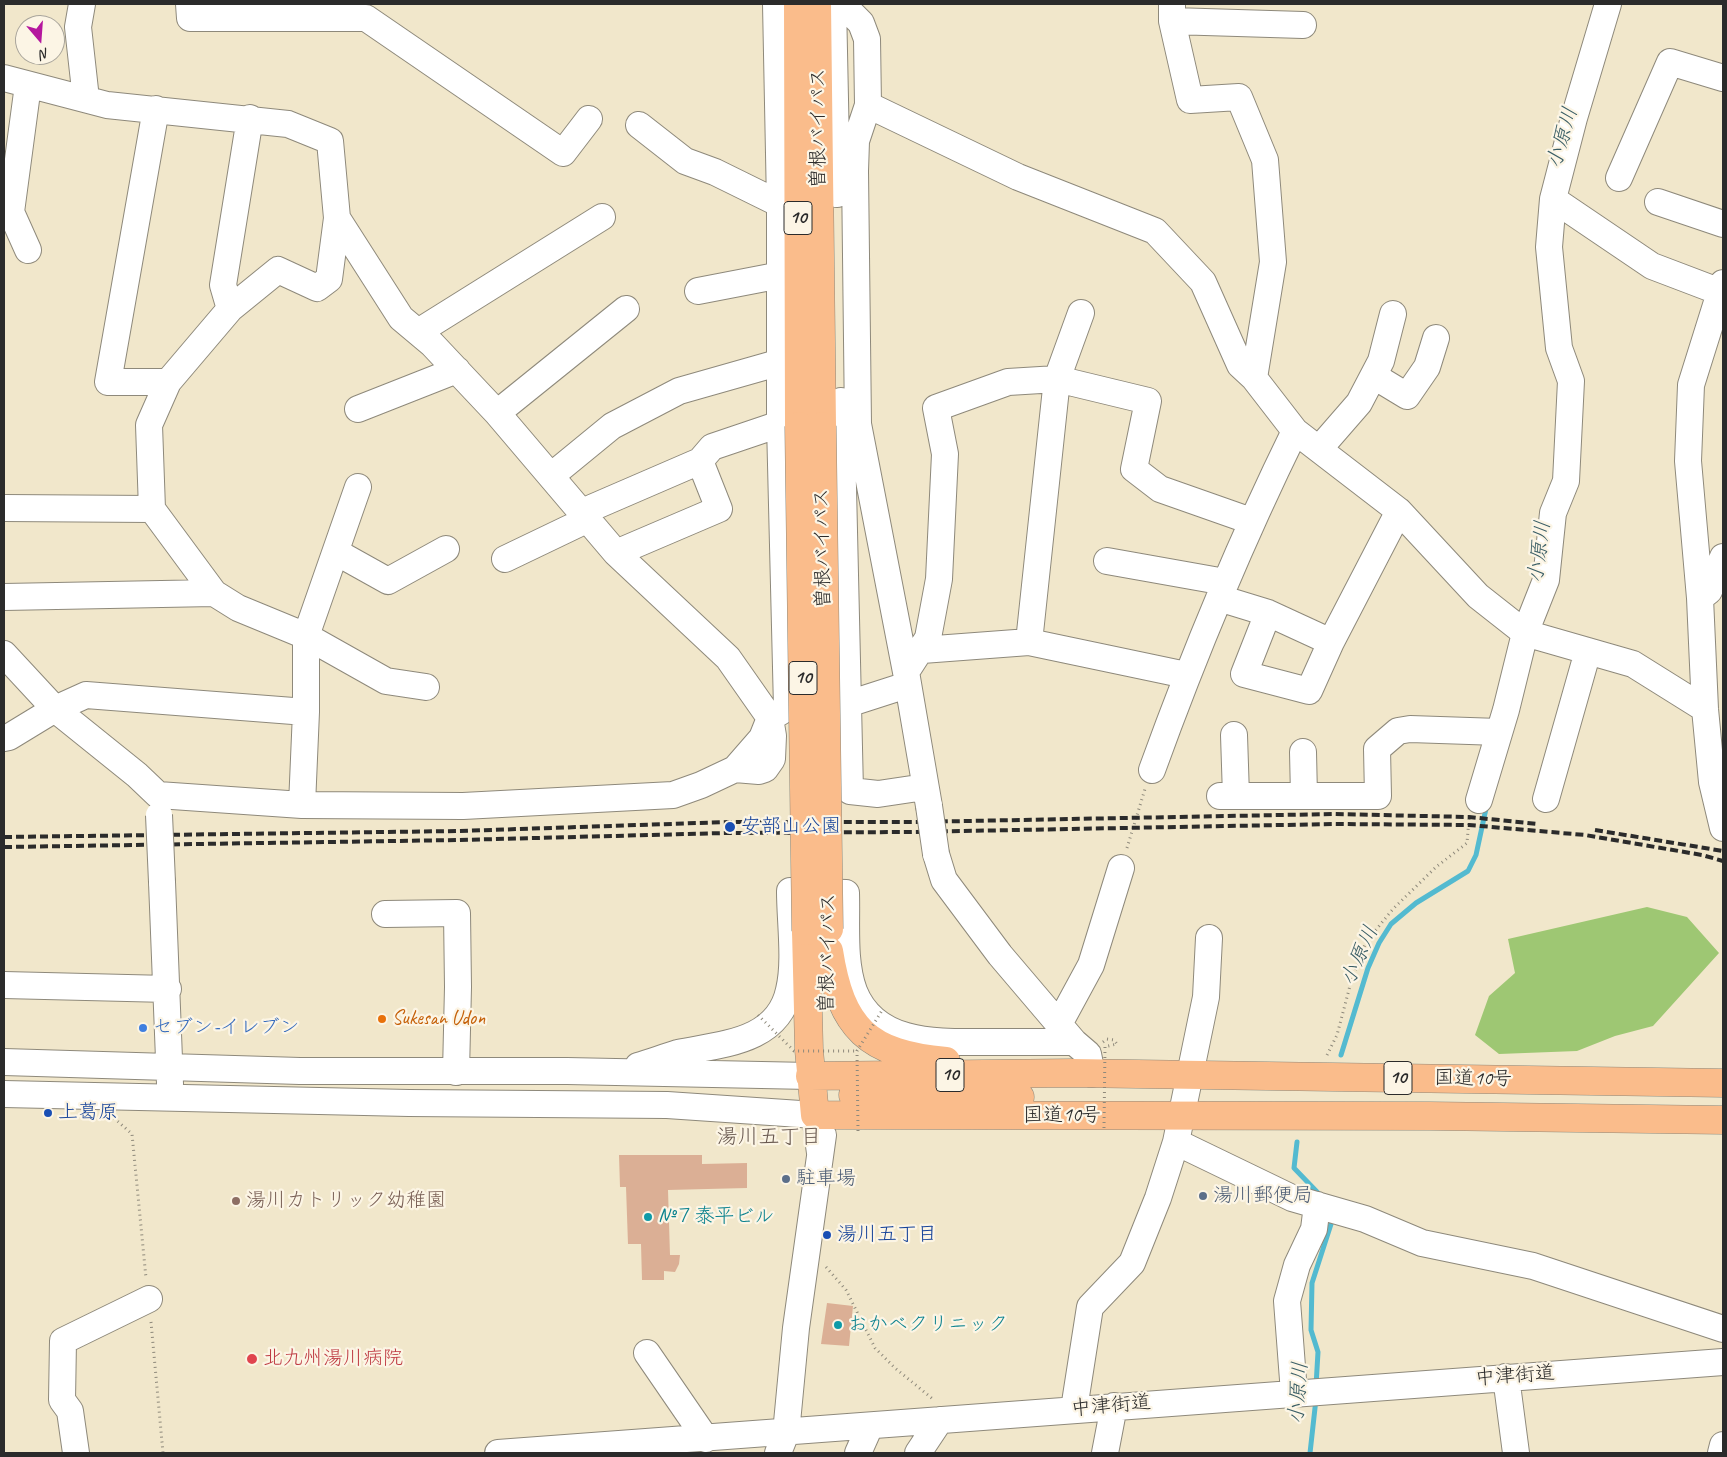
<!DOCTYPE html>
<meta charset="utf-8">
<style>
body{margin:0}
#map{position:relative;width:1727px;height:1457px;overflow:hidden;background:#f1e7cb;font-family:Caveat,sans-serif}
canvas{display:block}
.frame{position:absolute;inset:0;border:5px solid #2b2b2b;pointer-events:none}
.north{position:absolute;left:15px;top:15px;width:50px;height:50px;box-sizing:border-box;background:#fcf5e5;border:1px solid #a8a49b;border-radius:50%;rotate:162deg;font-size:14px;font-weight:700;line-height:20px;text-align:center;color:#2b2b2b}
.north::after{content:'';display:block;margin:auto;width:18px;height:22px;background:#b5179e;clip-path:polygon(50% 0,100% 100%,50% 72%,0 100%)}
</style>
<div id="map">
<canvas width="1727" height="1457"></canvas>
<div class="frame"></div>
<div class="north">N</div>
</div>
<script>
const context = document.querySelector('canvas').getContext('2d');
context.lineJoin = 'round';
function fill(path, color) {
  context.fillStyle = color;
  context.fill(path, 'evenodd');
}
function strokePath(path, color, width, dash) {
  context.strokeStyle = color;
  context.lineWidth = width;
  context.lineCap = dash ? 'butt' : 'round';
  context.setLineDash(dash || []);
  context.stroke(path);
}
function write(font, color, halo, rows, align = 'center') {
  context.font = font + ' Caveat,"Klee One",sans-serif';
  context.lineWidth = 4.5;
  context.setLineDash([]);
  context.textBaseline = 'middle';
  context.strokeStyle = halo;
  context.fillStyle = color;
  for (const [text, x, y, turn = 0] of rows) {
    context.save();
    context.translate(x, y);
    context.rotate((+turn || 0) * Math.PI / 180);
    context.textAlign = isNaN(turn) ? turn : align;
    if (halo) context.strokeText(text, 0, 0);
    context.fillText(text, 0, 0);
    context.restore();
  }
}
fill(new Path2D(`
 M1647 907 1687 917 1719 953 1653 1026 1615 1036 1577 1051 1499 1054 1475 1035 1489 996 1515 973 1508 939Z`), '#9ec773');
strokePath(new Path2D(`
 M1341 1055 1368 968 1379 943 1391 924 1416 903 1468 871 1476 855 1487 804
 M1297 1142 1294 1168 1320 1195
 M1316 1386 1318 1352 1311 1330 1312 1283 1332 1221 1330 1216
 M1310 1453 1316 1399`), '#53bad0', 5);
fill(new Path2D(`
 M619 1155H702V1164L747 1163V1188L668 1190 670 1255H680L679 1264 675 1272 664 1271V1280H642L641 1244H628L626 1187H620Z
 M827 1303 853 1306 849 1346 821 1344Z`), '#dbaf95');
const minor = new Path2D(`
 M82 4 78 27 86 99
 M189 4 190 18H366L563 153 589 119
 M833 4 837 194
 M1172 4V21L1190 100 1239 97 1265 160 1273 262 1254 378
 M795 10 849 11 861 23 867 39 868 105 856 141 855 171 858 424 906 672 929 806
 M1172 21 1303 25
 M4 78 107 105 288 124 330 141 337 218 329 279 317 288 278 270 230 309 168 382 149 425 152 509 214 593 238 608 306 636V712L302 805
 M28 85 11 212 28 250
 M868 105 1018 177 1155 231 1203 282 1240 365 1254 378 1295 431 1399 511 1478 596 1525 633 1633 664 1705 709
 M156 109 108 382H168
 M639 125 685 161 715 172 780 204
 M1619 178 1670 62 1723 78
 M1553 199 1652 266 1723 293
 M1658 202 1723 224
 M337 218 401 318 432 344 497 413 616 553 728 658 770 718 773 736 772 759 765 769 759 771 735 769
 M1723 283 1691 385 1688 461 1700 598 1705 709 1712 782 1723 828
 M698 291 781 275
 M230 309 223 285 250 118
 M418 332 602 217
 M1374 376 1407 396 1427 367 1436 338
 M841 401 850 791 878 794 925 787
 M358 409 457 370
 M497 413 626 309
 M1319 449 1359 403 1381 361 1393 314
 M700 461 712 447 780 424
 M551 476 612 426 679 391 781 362
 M358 487 306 636 386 681 426 687
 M4 508 152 509
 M336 552 388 581 446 549
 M505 559 578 524 582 512 700 461 719 509 616 553
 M1107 561 1225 582
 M4 597 214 593
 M1219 598 1268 613 1331 642 1399 511
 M1700 598 1709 591 1723 557
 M1268 613 1244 674 1309 691 1331 642
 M922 650 1029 642
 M4 654 55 709 137 775 158 795 302 805 463 806 673 795 701 785 735 769 762 738 770 718 787 708 780 424V204L776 4
 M906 672 928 638 939 579 945 454 936 408 1008 382 1057 379 1081 313
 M1186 675 1029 642 1057 379 1148 401 1134 469 1160 489 1251 521
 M831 705 848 704 907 685
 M1234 735 1236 796
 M4 738 9 737 55 709 86 695 306 712
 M1303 752 1304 796
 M1152 770C1194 654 1241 541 1295 431
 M1220 796H1378L1377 749 1398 731 1410 729 1499 732
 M1546 799 1588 651
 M1479 800 1506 710 1525 633 1546 580 1553 513 1566 481 1571 381 1559 348 1549 247 1553 199 1574 118 1608 4
 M936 854 944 880 1000 955 1074 1042 1088 1054 1092 1074
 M162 882 170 1084
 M385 914 457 913 458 987 456 1072
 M4 985 168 989
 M1059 1024 1091 965 1121 868
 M4 1062 300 1071H567L810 1076
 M638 1066C651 1062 665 1057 678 1053 720 1044 778 1043 789 990 796 961 790 922 790 891L846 893C847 925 843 961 854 991 876 1047 941 1042 990 1042 1018 1042 1046 1042 1074 1042
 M4 1094 409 1103 667 1105 815 1115 820 1153
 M1176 1142 1292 1198 1365 1219 1422 1243 1533 1266 1723 1329
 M647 1353 706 1439
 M1506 1377 1516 1453
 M1294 1393 1287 1301 1297 1265 1314 1229 1317 1205
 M1074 1409 1090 1307 1132 1263 1158 1198 1176 1142 1206 997 1209 938
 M76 1453 70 1411 62 1400 63 1341 149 1299
 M498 1453 1723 1362
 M778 1453 786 1433 796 1328 823 1135
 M858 1453 870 1426
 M918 1453 940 1420
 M1105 1453 1114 1406
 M1721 1453 1723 1445`);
const highway = new Path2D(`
 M798 4 799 426
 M817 4 822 426
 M806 931 809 1050 815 1115 1430 1116 1723 1120
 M829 951C841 1029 868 1054 946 1061
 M810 1076 1072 1073 1723 1083
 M853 1095 1020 1097`);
strokePath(minor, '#8e897b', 28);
strokePath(highway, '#8e897b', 29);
strokePath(new Path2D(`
 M1127 848 1145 789
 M1103 1042 1107 1039 1114 1040 1117 1044 1108 1046
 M1327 1055 1337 1035 1351 982 1366 942 1393 909 1436 867 1467 843 1469 819
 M114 1118 132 1134 146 1278
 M826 1267 846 1290 875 1348 895 1368 934 1400
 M151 1322 163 1453`), '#8e897b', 3, [1, 4]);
strokePath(minor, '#fff', 26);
strokePath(highway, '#fabc8b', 28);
strokePath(new Path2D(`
 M1595 830 1723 851
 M4 837 460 831 728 822H914L1333 814 1469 817 1538 824
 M4 847 459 840 726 833 910 832 1335 824 1469 825 1585 835 1702 855 1723 861`), '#2b2b2b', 4, [8, 4]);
const minorBridge = new Path2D(`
 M929 806 936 854
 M159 815 162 882`);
const highwayBridge = new Path2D(`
 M799 426 806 931
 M822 426 829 929`);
strokePath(minorBridge, '#8e897b', 28, []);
strokePath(highwayBridge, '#8e897b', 29, []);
strokePath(new Path2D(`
 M758 1015 794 1051H857
 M1104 1128 1105 1046
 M858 1131 857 1051 883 1009`), '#8e897b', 3, [1, 4]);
strokePath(minorBridge, '#fff', 26);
strokePath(highwayBridge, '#fabc8b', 28);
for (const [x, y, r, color] of [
 [730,827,6,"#1a4fb4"],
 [382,1019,5,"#e8710a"],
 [143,1028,5,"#3f7fe0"],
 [48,1113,5,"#1a4fb4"],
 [786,1179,5,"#5c6f8a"],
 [1203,1196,5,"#5c6f8a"],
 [236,1201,5,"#8d6e63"],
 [648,1217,5,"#0f9aa8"],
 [827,1235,5,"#1a4fb4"],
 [838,1325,5,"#0f9aa8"],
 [252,1359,6,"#e0444e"]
]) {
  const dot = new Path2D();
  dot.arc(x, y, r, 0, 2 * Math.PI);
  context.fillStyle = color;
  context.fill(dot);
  strokePath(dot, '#fcf5e5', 2);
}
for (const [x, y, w] of [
 [798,218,28],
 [803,678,28],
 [950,1075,28],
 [1398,1078,28]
]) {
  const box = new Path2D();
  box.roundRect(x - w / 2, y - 16.5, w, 33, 4);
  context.fillStyle = '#fcf5e5';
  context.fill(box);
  strokePath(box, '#2b2b2b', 1);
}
write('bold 19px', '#2b2b2b', null, [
 ["10",798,218],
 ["10",803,678],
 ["10",950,1075],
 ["10",1398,1078]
]);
write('20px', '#2b2b2b', '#fcf5e5', [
 ["曽根バイパス",819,128,-90],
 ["曽根バイパス",823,548,-91],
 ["曽根バイパス",828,953,-89],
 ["国道10号",1473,1079,1],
 ["国道10号",1062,1116],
 ["中津街道",1515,1376,-4],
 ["中津街道",1111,1406,-5]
]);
write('20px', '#164399', '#fcf5e5', [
 ["安部山公園",741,827],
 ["上葛原",58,1113],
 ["湯川五丁目",837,1235]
], 'left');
write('20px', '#c56008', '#fcf5e5', [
 ["Sukesan Udon",392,1019]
], 'left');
write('20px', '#366cbe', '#fcf5e5', [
 ["セブン-イレブン",153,1028]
], 'left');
write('20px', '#4e5e75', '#fcf5e5', [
 ["駐車場",796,1179],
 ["湯川郵便局",1213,1196]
], 'left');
write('20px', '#785e54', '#fcf5e5', [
 ["湯川カトリック幼稚園",246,1201]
], 'left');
write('20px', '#0d838f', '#fcf5e5', [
 ["№７泰平ビル",658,1217],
 ["おかべクリニック",848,1325]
], 'left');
write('20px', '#be3a42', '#fcf5e5', [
 ["北九州湯川病院",263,1359]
], 'left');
write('italic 21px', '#395d65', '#fcf5e5', [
 ["小原川",1563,138,-74],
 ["小原川",1540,552,-83],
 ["小原川",1360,956,-66],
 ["小原川",1299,1393,-86]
]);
write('21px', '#695950', '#fcf5e5', [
 ["湯川五丁目",769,1137]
]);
</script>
